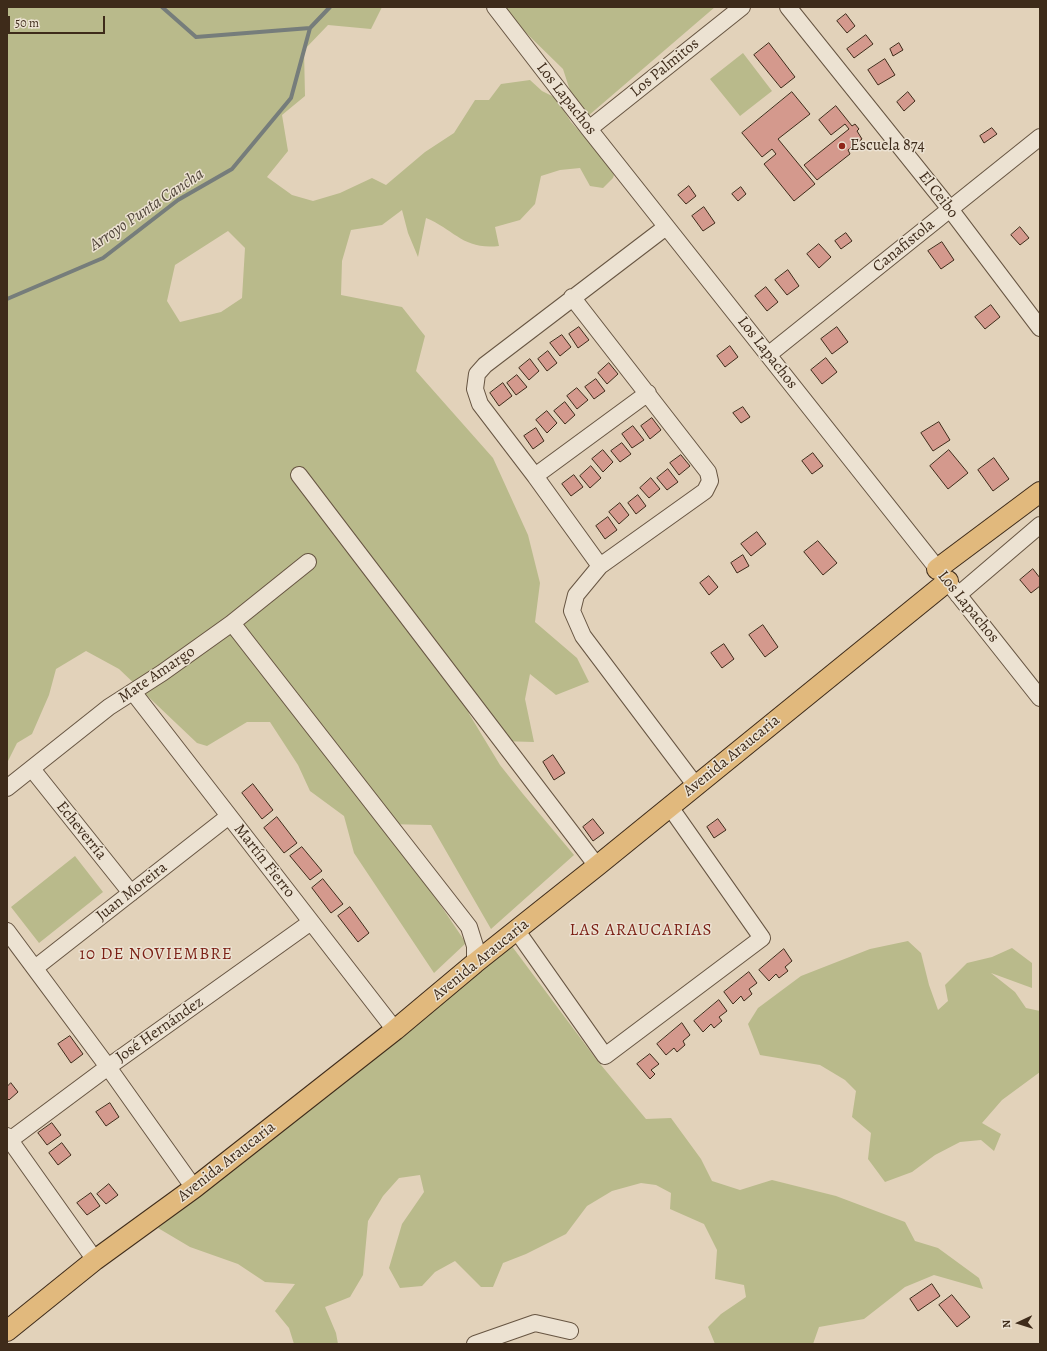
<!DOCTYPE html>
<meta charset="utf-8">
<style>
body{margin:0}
#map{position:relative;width:1047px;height:1351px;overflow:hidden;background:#e2d2ba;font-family:Alegreya,serif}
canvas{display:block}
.frame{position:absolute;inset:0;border:8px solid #3e2b1a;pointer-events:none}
.north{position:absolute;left:999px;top:1303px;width:40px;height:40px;-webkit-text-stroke:3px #ece2d2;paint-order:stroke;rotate:266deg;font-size:11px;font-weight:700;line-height:16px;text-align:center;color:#3e2b1a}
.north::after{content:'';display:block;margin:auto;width:14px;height:18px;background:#3e2b1a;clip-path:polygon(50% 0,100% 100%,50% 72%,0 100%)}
.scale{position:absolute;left:8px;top:16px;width:97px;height:18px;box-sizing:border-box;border:2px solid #3e2b1a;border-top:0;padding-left:5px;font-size:12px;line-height:14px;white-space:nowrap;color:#3e2b1a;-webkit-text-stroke:3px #ece2d2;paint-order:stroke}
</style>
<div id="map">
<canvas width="1047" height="1351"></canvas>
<div class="frame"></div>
<div class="north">N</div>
<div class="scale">50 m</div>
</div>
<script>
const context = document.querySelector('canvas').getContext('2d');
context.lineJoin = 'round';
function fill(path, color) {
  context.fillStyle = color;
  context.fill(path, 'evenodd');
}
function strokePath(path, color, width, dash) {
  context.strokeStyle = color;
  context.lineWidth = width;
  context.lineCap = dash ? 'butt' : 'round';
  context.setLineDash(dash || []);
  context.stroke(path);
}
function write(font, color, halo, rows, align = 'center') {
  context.font = font + ' Alegreya,serif';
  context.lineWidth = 3;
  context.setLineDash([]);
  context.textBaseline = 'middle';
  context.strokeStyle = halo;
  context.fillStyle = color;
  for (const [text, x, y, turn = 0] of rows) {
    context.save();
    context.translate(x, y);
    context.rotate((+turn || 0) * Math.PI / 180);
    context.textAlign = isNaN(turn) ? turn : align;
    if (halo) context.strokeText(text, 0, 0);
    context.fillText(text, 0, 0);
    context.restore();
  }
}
fill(new Path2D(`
 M7 7H382L371 29 328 25 304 50 305 96 282 115 288 151 267 177 292 195 313 201 340 193 372 178 386 185 425 152 454 133 475 100H489L501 84 530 80 542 91 556 98 571 122 602 156 614 175 613 178 603 188 590 186 580 168 560 170 541 176 535 204 520 220 495 227 499 246C463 250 455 230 426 218L418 257 408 233 402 210 382 225 351 230 342 261 341 295 402 307 425 336 416 371 493 458 528 535 540 583 535 622 577 658 589 682 556 695 530 674 525 699 534 742 499 741 468 712 500 765 523 794 574 855 491 929 431 825 386 824 466 943 434 973 354 853 344 816 310 791 298 765 270 722H247L207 746 197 743 119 669 86 651 56 669 49 695 32 734 17 743 7 763ZM228 231 245 248 242 298 221 312 180 322 167 301 175 265Z
 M503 7H715L588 116 575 106 563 69 518 25Z
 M743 53 772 91 740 116 710 79Z
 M75 856 103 892 39 943 11 907Z
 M908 941 921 953 929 985 938 1010 948 1001 945 985 967 963 992 957 1012 948 1032 963V988L991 973 1015 992 1026 1008 1040 1011V1072L1002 1100 982 1123 1001 1134 994 1151 981 1140 960 1142 935 1155 912 1172 885 1182 868 1159 871 1133 852 1117 856 1091 845 1080 820 1065 760 1055 748 1024 758 1008 801 976 870 949Z
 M511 945 596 1059 646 1119 671 1118 701 1159 712 1181 740 1190 772 1180 836 1196 905 1222 915 1241 938 1248 979 1278 983 1289 934 1275 905 1287 864 1319 819 1327 813 1344H715L708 1327 721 1314 746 1297 744 1285 715 1279 717 1250 704 1224 670 1209 671 1193 656 1185 641 1183 612 1191 587 1206 566 1234 526 1254 503 1263 493 1287H481L455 1261 435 1272 422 1286 400 1288 389 1268 402 1224 424 1192 420 1175 399 1178 383 1196 368 1221 363 1275 350 1297 325 1307 336 1333 338 1344H294L289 1328 275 1311 295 1284 265 1282 238 1264 190 1247 158 1228 252 1150Z`), '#b9ba8b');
strokePath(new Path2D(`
 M162 7 196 37 310 28
 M7 299 103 258 178 200 232 169 291 98 310 28 330 7`), '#767d7b', 4);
const building = new Path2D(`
 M846 14 855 26 847 33 837 21Z
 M866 35 873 44 854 58 847 49Z
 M769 43 795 77 781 88 754 55Z
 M899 43 903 50 893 56 890 49Z
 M885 59 895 75 878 85 868 70Z
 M792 92 810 114 778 139 815 184 794 201 764 164 776 154 772 149 762 157 742 133Z
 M908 92 915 101 904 111 897 102Z
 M836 106 852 126 855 124 859 129 857 131 862 139 848 150 850 154 817 180 804 165 849 129 845 124 831 135 819 120Z
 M992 128 997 134 984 143 980 136Z
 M689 186 696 196 686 204 678 195Z
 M741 187 746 194 738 201 732 194Z
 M704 207 715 223 703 231 692 216Z
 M1020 227 1029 238 1020 245 1011 235Z
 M846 233 852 241 841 249 835 241Z
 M942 242 954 260 941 269 928 251Z
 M819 244 831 257 819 268 807 254Z
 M788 270 799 286 787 295 775 280Z
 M766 287 778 302 767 311 755 296Z
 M991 305 1000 317 985 329 975 317Z
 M579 327 589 340 578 348 569 334Z
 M837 327 848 342 832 354 821 339Z
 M562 335 571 347 560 356 550 343Z
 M730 346 738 357 725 367 717 356Z
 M548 351 557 363 547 371 538 359Z
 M826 358 837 372 822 384 811 370Z
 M530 359 539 371 529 380 519 368Z
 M609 363 618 374 607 384 598 373Z
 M517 375 527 387 516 395 507 383Z
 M596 379 605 391 594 399 585 387Z
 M503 383 512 396 499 406 490 393Z
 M577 388 588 400 577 409 567 396Z
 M565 402 575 415 565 424 554 411Z
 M743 407 750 417 741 423 733 413Z
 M547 411 557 423 547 433 536 420Z
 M652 418 661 430 650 439 641 426Z
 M939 422 950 440 933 451 921 433Z
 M633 426 644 440 632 448 622 434Z
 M536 428 544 441 533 449 524 436Z
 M622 443 631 454 620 462 611 451Z
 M603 450 613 462 603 472 592 459Z
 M949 450 968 473 948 489 930 466Z
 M813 453 823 466 812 474 802 461Z
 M681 455 690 466 679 475 670 463Z
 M994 458 1009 479 993 491 978 470Z
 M591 466 601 478 590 488 580 476Z
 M668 469 678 482 667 490 657 478Z
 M574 475 583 487 571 496 562 484Z
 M651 478 660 489 649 498 640 488Z
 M638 495 646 506 636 514 628 503Z
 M620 503 629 515 619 524 609 512Z
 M608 517 617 530 605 539 596 526Z
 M757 532 766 544 751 556 741 544Z
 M818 541 837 563 823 575 804 552Z
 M743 555 749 566 737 573 731 563Z
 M1033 569 1040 578V586L1031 593 1020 580Z
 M709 576 718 587 709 595 700 583Z
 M763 625 778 647 765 657 749 635Z
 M724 644 734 659 722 668 711 653Z
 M553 755 565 773 554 780 543 762Z
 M253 784 273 810 262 819 242 793Z
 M277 817 297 843 284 853 264 828Z
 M593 819 604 833 593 841 583 827Z
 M718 819 726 830 714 838 707 827Z
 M302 847 322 871 310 880 290 856Z
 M323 879 343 904 331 913 312 888Z
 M350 907 369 933 358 942 338 916Z
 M784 949 792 961 785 967 788 971 779 978 776 974 769 981 759 970Z
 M749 972 757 983 749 989 752 994 744 1001 741 996 733 1004 724 992Z
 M719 1000 727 1011 719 1017 722 1021 714 1028 711 1024 703 1032 694 1021Z
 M682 1023 690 1035 683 1041 685 1045 677 1052 674 1048 666 1055 657 1044Z
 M70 1036 83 1054 71 1063 58 1044Z
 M650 1054 659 1064 651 1070 655 1074 650 1079 637 1064Z
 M11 1083 18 1092 9 1100 7 1098V1087Z
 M110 1103 119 1117 106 1126 96 1112Z
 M52 1123 61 1135 47 1145 38 1133Z
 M62 1143 71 1155 58 1165 49 1153Z
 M109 1184 118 1195 106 1204 97 1194Z
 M91 1193 100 1206 87 1215 77 1203Z
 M932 1284 940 1296 918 1311 910 1299Z
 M952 1295 970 1317 957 1327 939 1305Z`);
fill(building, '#d4998d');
strokePath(building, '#3e2b1a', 1);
const minor = new Path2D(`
 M495 7 589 129 1040 698
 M788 7 950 209 1040 328
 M589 129 742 7
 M666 227 485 365 477 374 475 389 480 404 535 476 600 566 576 595 572 611 583 636 696 786
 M572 297 708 472 710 481 705 491 600 566
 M768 355 1040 137
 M299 475 597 866
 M535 476 648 393
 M958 595 1040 525
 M232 623 469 927 475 946V963
 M133 692 395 1030
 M32 769 131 893
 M7 788 109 707 162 673 232 623 308 562
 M7 931 108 1067 194 1188
 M517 931 605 1056 762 938 670 807
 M35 968 229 816
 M7 1136 95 1260
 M10 1140 108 1067 311 922
 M475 1344 535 1323 570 1331`);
const major = new Path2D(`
 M937 569 1040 492
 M7 1331 95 1260 194 1188 395 1030 475 963 597 866 948 581`);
strokePath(minor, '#675542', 18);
strokePath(major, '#3e2b1a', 22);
strokePath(minor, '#ece2d2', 16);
strokePath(major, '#e1b97d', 20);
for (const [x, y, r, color] of [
 [842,146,4,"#8f2418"]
]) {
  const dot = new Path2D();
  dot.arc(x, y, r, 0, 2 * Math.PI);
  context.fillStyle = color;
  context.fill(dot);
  strokePath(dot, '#ece2d2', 1.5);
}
write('16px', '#3e2b1a', '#ece2d2', [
 ["Los Palmitos",665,68,-39],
 ["Los Lapachos",566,99,52],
 ["El Ceibo",938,195,52],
 ["Canafistola",904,246,-39],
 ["Los Lapachos",767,353,52],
 ["Los Lapachos",968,607,51],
 ["Mate Amargo",157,675,-34],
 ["Avenida Araucaria",732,756,-39],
 ["Echeverría",81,831,51],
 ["Martín Fierro",264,861,52],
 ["Juan Moreira",132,892,-38],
 ["Avenida Araucaria",481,960,-39],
 ["José Hernández",160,1030,-35],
 ["Avenida Araucaria",227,1162,-38]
]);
write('16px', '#3e2b1a', '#ece2d2', [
 ["Escuela 874",850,146]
], 'left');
write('italic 17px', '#51463a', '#ece2d2', [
 ["Arroyo Punta Cancha",147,210,-34]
]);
context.letterSpacing = '1px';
write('17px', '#7a1f14', '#ece2d2', [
 ["LAS ARAUCARIAS",641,931],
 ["10 DE NOVIEMBRE",156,955]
]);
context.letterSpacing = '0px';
</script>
